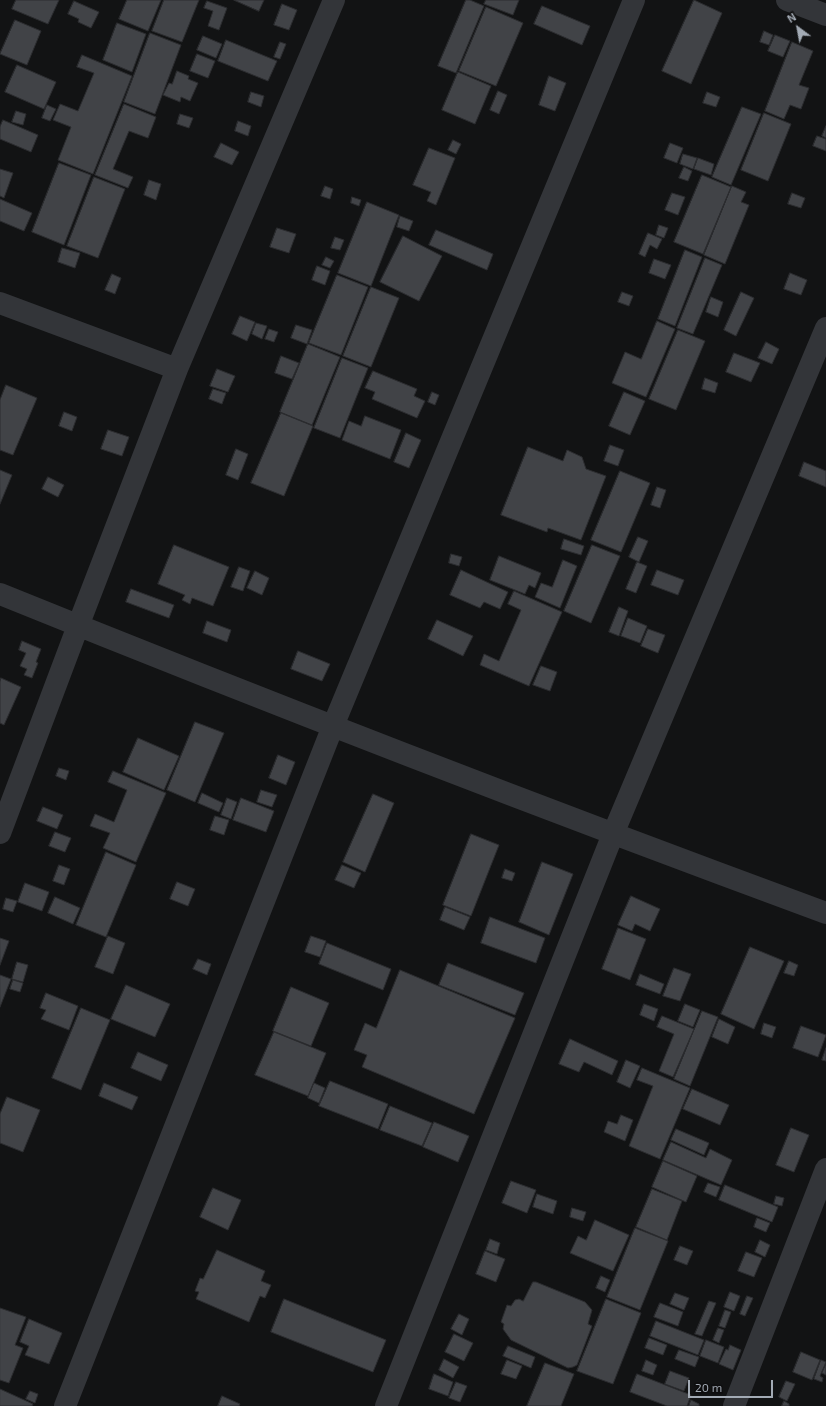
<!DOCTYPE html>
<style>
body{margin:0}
#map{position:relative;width:826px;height:1406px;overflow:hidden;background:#121314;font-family:"Exo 2",sans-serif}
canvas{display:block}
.north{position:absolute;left:778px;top:8px;width:40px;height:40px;-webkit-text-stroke:3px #0e0e0f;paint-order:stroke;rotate:328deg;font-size:11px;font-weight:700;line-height:16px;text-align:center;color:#a3abb5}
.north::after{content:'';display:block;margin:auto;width:14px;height:18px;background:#a3abb5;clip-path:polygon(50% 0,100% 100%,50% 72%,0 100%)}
.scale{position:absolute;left:688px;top:1380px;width:85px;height:18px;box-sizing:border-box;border:2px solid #a3abb5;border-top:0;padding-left:5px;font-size:12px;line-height:14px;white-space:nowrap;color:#a3abb5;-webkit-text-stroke:3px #0e0e0f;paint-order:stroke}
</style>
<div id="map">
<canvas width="826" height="1406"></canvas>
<div class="north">N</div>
<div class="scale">20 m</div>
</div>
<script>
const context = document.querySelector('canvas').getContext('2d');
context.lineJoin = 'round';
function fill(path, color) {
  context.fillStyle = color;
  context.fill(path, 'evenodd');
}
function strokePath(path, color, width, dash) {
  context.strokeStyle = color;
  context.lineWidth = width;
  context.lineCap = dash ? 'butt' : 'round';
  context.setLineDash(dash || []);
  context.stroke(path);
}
const building = new Path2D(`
 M16 0H59L48 24 12 9Z
 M127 0H161L148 31 119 19Z
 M164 0H199L182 42 152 31Z
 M234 0H264L259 11Z
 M466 0H470L484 6 456 73 438 66Z
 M486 0H519L513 15 484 4Z
 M694 0 722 13 691 84 662 71Z
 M74 1 99 12 91 28 78 22 79 19 68 14Z
 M207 1 227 8 219 30 208 26 213 11 204 8Z
 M282 4 297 10 289 30 274 25Z
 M542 6 590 26 582 45 534 24Z
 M486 7 523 23 496 86 459 71Z
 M15 20 41 31 27 65 0 54Z
 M117 23 146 34 132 72 103 60Z
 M764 31 773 35 769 45 760 42Z
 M150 33 181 45 155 114 124 102Z
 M775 35 790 41 783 57 768 51Z
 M203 36 222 44 216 58 197 50Z
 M226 40 277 61 268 81 218 61Z
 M280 42 286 44 280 59 274 57Z
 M792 42 813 51 799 85 809 88 801 109 790 105 784 119 765 111Z
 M197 54 215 61 208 78 190 71Z
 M82 55 132 76 93 174 58 160 71 127 53 120 60 104 78 111 94 73 77 67Z
 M17 65 56 82 44 109 5 92Z
 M177 71 189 76 188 79 198 83 190 101 181 97 180 102 163 95 169 83 172 84Z
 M458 72 491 86 475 124 442 110Z
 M549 76 566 83 555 111 539 105Z
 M498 91 507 95 499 114 490 110Z
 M251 92 264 96 261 107 248 102Z
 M707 92 720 97 716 107 703 103Z
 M124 104 156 117 148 138 129 131 113 169 133 177 128 188 95 175Z
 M47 105 56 109 50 121 42 118Z
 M742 107 761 114 731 185 712 177Z
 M16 111 26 114 23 125 12 122Z
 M764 113 791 124 768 181 741 170Z
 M180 114 193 118 189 128 177 124Z
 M3 120 38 135 31 152 0 139V127Z
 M238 121 251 126 248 136 235 131Z
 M826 126V138L822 136Z
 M817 136 826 139V151L813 146Z
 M453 140 461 144 456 154 448 150Z
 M221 143 239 152 232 165 214 157Z
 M670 143 683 148 677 163 664 158Z
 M429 148 455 158 436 205 427 201 431 192 413 185Z
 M683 154 697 158 693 169 680 164Z
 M698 158 714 164 711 175 694 169Z
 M59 163 91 175 64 245 32 232Z
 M684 167 692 171 688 181 679 178Z
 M0 169 13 173 4 198 0 196Z
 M702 175 731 187 703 254 674 242Z
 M94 177 125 189 98 258 67 246Z
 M149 180 161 184 156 200 144 195Z
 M325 186 333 189 330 199 321 196Z
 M732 186 746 192 741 202 749 205 725 264 704 255Z
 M672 193 685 197 678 215 665 210Z
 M792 193 805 198 801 208 788 204Z
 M352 197 361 200 359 206 351 203Z
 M0 199 32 213 24 231 0 221Z
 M367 202 399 215 371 286 338 273Z
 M400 216 413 221 409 231 397 227Z
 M659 225 668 228 664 238 656 235Z
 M277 228 296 234 289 253 270 247Z
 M436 230 493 254 487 270 429 245Z
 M648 233 662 239 657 249 650 245 645 257 639 254Z
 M403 236 442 256 419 301 380 282Z
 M335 237 344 240 340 250 331 248Z
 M62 248 80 253 75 268 58 262Z
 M685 250 702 257 675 326 658 319Z
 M326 257 334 261 330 268 322 265Z
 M705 258 722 265 693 334 677 328Z
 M654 259 671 265 665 279 649 273Z
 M317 266 330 271 325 285 312 280Z
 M790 273 807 280 801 295 784 289Z
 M112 274 121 278 115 294 105 290Z
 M337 275 368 287 341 355 309 343Z
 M371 287 399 298 371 367 343 356Z
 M622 292 633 296 629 306 618 302Z
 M741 292 754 298 736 336 724 330Z
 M711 297 723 302 718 317 706 312Z
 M240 316 255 322 247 341 232 334Z
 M657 321 675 329 646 397 612 383 625 352 641 359Z
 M256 323 267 326 262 339 252 334Z
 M296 325 312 330 307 344 291 338Z
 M269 329 278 332 274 342 265 339Z
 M678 330 705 341 676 410 649 399Z
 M766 342 779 349 772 364 758 358Z
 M308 344 340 357 312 425 280 412Z
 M734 353 760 363 751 382 726 372Z
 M281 356 299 363 292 379 275 373Z
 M342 358 368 368 340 438 314 428Z
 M217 369 235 376 228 392 210 386Z
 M373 371 417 389 414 396 425 401 417 418 372 399 375 392 365 388Z
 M705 378 718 383 715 393 702 389Z
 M6 385 37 398 13 455 0 450V400Z
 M213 389 226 393 222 404 209 399Z
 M432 392 439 395 435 405 428 402Z
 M624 392 645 401 630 435 609 426Z
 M64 412 77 417 72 431 59 426Z
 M281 413 313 426 284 496 251 483Z
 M365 416 401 430 390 459 342 440 349 421 361 426Z
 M108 430 129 437 122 456 101 449Z
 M406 433 421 440 409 468 394 462Z
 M610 445 624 450 618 466 604 461Z
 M528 447 563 461 567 450 582 457 586 469 606 476 581 540 548 528 547 532 501 515Z
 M236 449 248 454 238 480 226 475Z
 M804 462 826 471V487L799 476Z
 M0 470 12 475 0 504Z
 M620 471 650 483 621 552 591 540Z
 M48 477 64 485 58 497 42 489Z
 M657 487 666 490 660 508 651 505Z
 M638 537 648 541 639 562 629 557Z
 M564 539 584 546 581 555 561 549Z
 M174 545 229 567 213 606 192 598 190 604 182 600 185 595 158 584Z
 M592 545 620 556 591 623 564 611Z
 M451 554 462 557 459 566 449 563Z
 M499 556 541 573 535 588 529 585 525 594 490 580Z
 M563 560 577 566 560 608 535 597 541 583 552 587Z
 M637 562 647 566 636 593 626 589Z
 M239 567 250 571 243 591 231 587Z
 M461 570 508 592 500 609 484 602 480 608 450 595Z
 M657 570 684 580 678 595 651 585Z
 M255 571 269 578 262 595 247 588Z
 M131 589 174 605 169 618 126 602Z
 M514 591 562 612 529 686 480 665 484 654 499 661 521 610 508 604Z
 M619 607 628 611 619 636 609 632Z
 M628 618 647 626 640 643 621 636Z
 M437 620 473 636 463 656 428 639Z
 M207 621 231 630 227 642 203 633Z
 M648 629 665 635 658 653 641 646Z
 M22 641 41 649 36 662 38 663 32 678 24 675 27 669 20 666 26 653 19 650Z
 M298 651 330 664 322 681 291 669Z
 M541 666 557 672 550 691 533 685Z
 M1 678 21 687 4 725 0 723V682Z
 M195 722 224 733 195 802 167 790Z
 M138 738 179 756 164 790 123 772Z
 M278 755 295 762 286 785 269 778Z
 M59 768 69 771 66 780 56 776Z
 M113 771 166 793 136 862 103 848 110 833 90 826 95 814 114 822 127 790 108 782Z
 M261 790 277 795 272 807 257 802Z
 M202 793 223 803 219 812 198 803Z
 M373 794 394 803 365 872 343 862Z
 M227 798 237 802 231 819 221 815Z
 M241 798 274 811 266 832 233 820Z
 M43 807 63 815 57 829 37 821Z
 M215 816 229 820 224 835 210 830Z
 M55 832 71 838 65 852 49 846Z
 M471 834 499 845 471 916 443 905Z
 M106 852 136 865 106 937 76 925Z
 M542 862 573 874 549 935 519 922Z
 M59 865 70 869 64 885 53 881Z
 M342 865 361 873 354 888 335 880Z
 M505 869 515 873 512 881 502 878Z
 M177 882 195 889 188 906 170 899Z
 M25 883 49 892 42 911 18 902Z
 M631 896 660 909 650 931 635 924 632 931 618 925Z
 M55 897 80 908 73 924 48 913Z
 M6 898 17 901 13 912 3 909Z
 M445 907 470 917 464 930 440 920Z
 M490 917 545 938 536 963 481 943Z
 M618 928 646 939 630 980 602 969Z
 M108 936 125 943 113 974 95 967Z
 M311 936 326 941 320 957 305 952Z
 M0 938 9 941 0 965Z
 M327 943 391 969 383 990 319 964Z
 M750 947 784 961 754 1029 721 1014Z
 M198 959 211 964 207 975 193 969Z
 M789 961 798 965 794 976 784 973Z
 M17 962 28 965 23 982 12 979Z
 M448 963 524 993 515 1015 439 985Z
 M674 968 691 974 680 1001 663 996Z
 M400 970 515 1018 474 1114 362 1067 367 1055 354 1050 365 1023 376 1028Z
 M640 974 664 984 660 994 636 985Z
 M0 975 11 979 0 1007Z
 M13 980 23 983 20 992 10 989Z
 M126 985 170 1004 155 1037 111 1019Z
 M291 987 329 1003 311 1046 273 1031Z
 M46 993 78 1006 69 1030 41 1019 46 1010 40 1008Z
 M644 1004 658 1009 654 1021 640 1015Z
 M685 1004 700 1010 693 1027 678 1021Z
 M81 1008 110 1020 81 1090 52 1078Z
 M702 1011 718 1017 690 1086 674 1079Z
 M662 1016 694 1029 673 1077 659 1071 674 1034 657 1027Z
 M719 1019 735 1027 728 1044 712 1037Z
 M764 1023 776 1027 772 1038 761 1034Z
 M801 1026 826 1035 818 1057 793 1048Z
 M274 1032 326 1053 308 1096 255 1075Z
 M570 1039 618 1061 612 1075 584 1062 579 1072 559 1064Z
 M826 1048V1061L822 1060Z
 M138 1052 168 1065 161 1081 131 1068Z
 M626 1060 640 1066 630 1088 617 1082Z
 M642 1068 690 1088 660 1159 629 1146 653 1086 637 1080Z
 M330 1081 388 1104 378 1129 319 1106Z
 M104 1083 138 1097 132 1110 99 1096Z
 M314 1083 325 1088 319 1103 308 1098Z
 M692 1089 729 1105 720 1125 683 1109Z
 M7 1097 40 1110 23 1152 0 1143V1114Z
 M390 1106 432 1123 422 1146 380 1130Z
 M621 1115 633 1120 625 1141 604 1132 608 1121 617 1124Z
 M434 1122 469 1136 458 1162 423 1147Z
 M791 1128 809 1135 794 1172 776 1165Z
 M676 1129 709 1143 704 1155 671 1140Z
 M671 1142 706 1158 710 1149 732 1160 721 1185 663 1160Z
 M663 1161 697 1176 686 1202 652 1187Z
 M511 1181 536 1190 527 1213 502 1203Z
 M708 1183 720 1187 716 1197 704 1192Z
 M725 1185 778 1207 772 1222 719 1200Z
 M213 1188 241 1200 228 1230 200 1217Z
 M652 1189 682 1201 667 1240 636 1227Z
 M537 1194 557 1201 553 1214 533 1207Z
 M776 1196 784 1198 782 1206 774 1204Z
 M572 1208 586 1212 583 1221 570 1217Z
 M757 1218 770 1223 766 1232 754 1227Z
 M595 1220 629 1235 613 1271 570 1253 578 1236 586 1240Z
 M635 1228 668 1241 640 1310 607 1297Z
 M490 1239 500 1243 497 1254 486 1250Z
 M760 1240 770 1245 765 1257 755 1252Z
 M680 1246 693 1251 687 1265 674 1260Z
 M217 1250 265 1271 261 1281 271 1285 265 1298 260 1296 249 1322 196 1299 199 1292 195 1291 200 1278 203 1279Z
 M485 1251 505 1259 496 1282 476 1274Z
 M746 1252 762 1258 754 1277 738 1271Z
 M601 1276 610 1280 605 1292 596 1288Z
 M533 1282H536L585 1302 592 1310 588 1324 592 1326 577 1365 573 1367 568 1368 511 1340 503 1329 504 1324 501 1322 507 1305 511 1306 515 1300 519 1299 523 1301Z
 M730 1292 740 1296 734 1311 724 1307Z
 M675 1293 689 1298 684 1310 670 1304Z
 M747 1296 753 1298 745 1316 740 1314Z
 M284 1299 386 1340 373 1372 271 1332Z
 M606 1299 641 1313 613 1384 577 1371Z
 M709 1301 716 1303 702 1336 695 1334Z
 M660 1303 683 1312 678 1326 654 1317Z
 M0 1308 26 1317 15 1345 23 1348 9 1383 0 1380Z
 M725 1310 731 1312 725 1328 719 1326Z
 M459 1314 469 1319 462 1335 451 1329Z
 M29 1319 62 1333 49 1364 25 1355 29 1346 20 1342Z
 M656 1321 704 1340 698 1355 650 1336Z
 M718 1328 724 1330 719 1343 713 1340Z
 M454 1334 473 1343 464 1361 445 1352Z
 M649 1338 667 1345 663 1355 645 1348Z
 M706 1340 724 1347 718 1363 700 1356Z
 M730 1345 741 1350 733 1370 719 1364 726 1349 728 1350Z
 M508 1346 535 1357 531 1368 503 1356Z
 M679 1350 699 1357 695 1367 675 1359Z
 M801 1352 820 1360 812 1380 793 1372Z
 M444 1359 459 1367 453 1378 439 1370Z
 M507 1360 522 1366 516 1379 501 1374Z
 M646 1360 657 1365 653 1375 642 1371Z
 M821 1360 826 1362 820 1376 823 1378 822 1382 814 1379Z
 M545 1363 574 1374 561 1406H527Z
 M826 1364V1375L822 1373Z
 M670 1371 689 1378 684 1391 665 1384Z
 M434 1374 453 1382 448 1396 429 1389Z
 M637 1374 691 1395 687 1406H667L630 1392Z
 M786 1381 795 1384 787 1401 779 1397Z
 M456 1382 467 1386 460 1402 449 1398Z
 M0 1389 33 1404 32 1406H0Z
 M30 1391 38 1394 35 1403 26 1399Z
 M222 1396 240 1404 239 1406H218Z
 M691 1400 699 1404V1406H689Z
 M784 1401 789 1404V1406H782Z`);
fill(building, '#414347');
strokePath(building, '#2c2d30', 1);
strokePath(new Path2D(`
 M787 0 826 15
 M0 303 177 369
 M0 594C274 705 549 811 826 913
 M0 833 78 626 177 369 334 0
 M65 1406 333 726 634 0
 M386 1406 613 834 826 328
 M734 1406 826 1169`), '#333539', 22);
</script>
